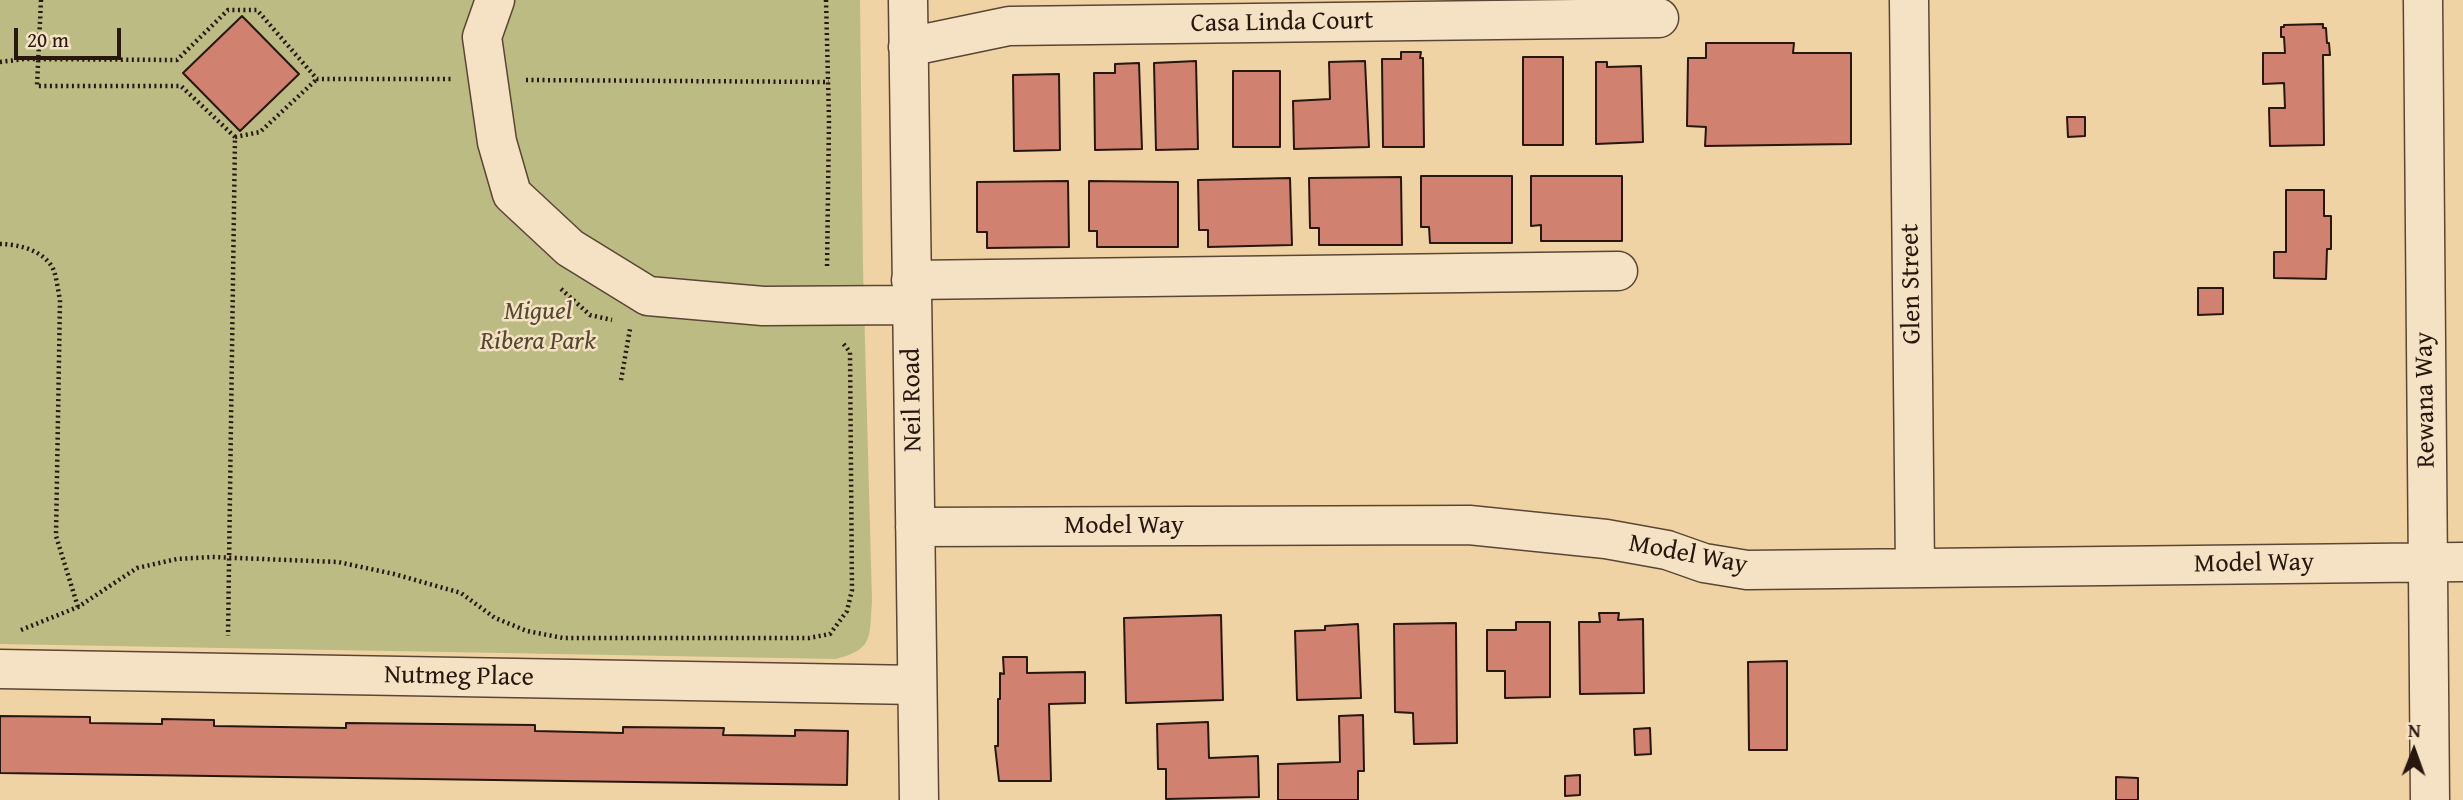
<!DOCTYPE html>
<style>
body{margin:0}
#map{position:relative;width:2463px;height:800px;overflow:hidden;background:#f0d3a4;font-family:"Gentium Book Plus",serif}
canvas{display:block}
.north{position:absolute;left:2379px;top:716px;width:70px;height:70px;-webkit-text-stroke:5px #f5e2c4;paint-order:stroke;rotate:1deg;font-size:19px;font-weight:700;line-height:28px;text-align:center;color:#28170e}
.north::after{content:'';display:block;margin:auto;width:24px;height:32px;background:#28170e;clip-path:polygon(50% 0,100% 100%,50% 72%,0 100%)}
.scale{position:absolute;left:14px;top:28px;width:107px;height:32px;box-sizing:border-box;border:4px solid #28170e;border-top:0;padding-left:9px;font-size:21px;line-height:24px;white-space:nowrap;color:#28170e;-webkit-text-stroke:5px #f5e2c4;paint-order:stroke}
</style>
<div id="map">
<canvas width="2463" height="800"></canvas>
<div class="north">N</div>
<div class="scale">20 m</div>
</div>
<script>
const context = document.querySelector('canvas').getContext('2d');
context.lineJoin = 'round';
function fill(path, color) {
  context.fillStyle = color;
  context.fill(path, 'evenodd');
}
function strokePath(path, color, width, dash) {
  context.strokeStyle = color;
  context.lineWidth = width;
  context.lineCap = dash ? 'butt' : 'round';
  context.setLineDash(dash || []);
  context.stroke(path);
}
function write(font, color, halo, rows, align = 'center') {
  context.font = font + ' "Gentium Book Plus",serif';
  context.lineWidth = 5;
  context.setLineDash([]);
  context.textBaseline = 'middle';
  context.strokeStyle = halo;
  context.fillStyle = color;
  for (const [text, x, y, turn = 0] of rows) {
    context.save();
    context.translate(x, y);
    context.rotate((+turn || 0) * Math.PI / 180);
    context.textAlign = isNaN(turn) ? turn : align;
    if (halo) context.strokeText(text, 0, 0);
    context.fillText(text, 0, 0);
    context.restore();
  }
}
fill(new Path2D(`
 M0 0H860L863 267 872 602C869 638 874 649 836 659L0 644Z`), '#bcbb84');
const building = new Path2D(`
 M242 16 299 74 240 131 183 73Z
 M2323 24V28H2326L2327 43H2329L2330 55H2323L2324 145 2270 146 2269 108H2285L2284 83 2263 84V53H2285L2284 37H2281V27H2284V25Z
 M1706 43H1794L1793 53H1851V144L1705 146 1706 127 1687 126 1688 58H1706Z
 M1401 52H1421L1420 58H1423L1424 147H1383L1382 59H1401Z
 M1523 57H1563V145H1523Z
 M1196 61 1198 149 1156 150 1154 63Z
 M1365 61 1369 147 1294 149 1293 101 1330 99 1329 62Z
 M1596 62H1607V67L1641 66 1643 142 1596 144Z
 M1139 63 1142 149 1095 150 1094 73H1115V64Z
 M1233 71H1280V147H1233Z
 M1059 74 1060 150 1014 151 1013 75Z
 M2067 117H2085V136L2068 137Z
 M1421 176H1512V243H1430L1429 227H1421Z
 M1531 176H1622V241H1541V225L1531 226Z
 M1401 177 1402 245H1319V228H1310L1309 178Z
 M1290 178 1292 245 1208 247V230H1199L1198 180Z
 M1068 181 1069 247 987 248V232H977V182Z
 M1089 181 1178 182V247H1097V231H1089Z
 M2286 190H2324V216H2331V249H2327L2326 279 2274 278V252H2286Z
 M2198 288H2223V314L2198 315Z
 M1599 613H1619L1618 620 1643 619 1644 693 1580 694 1579 622H1600Z
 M1221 615 1223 700 1126 703 1124 618Z
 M1516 622H1550V697L1505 698V671H1487V630H1516Z
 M1456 623 1457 743 1414 744 1413 713 1395 712 1394 624Z
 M1358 624 1361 698 1297 700 1295 631 1325 630V626Z
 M1003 657H1027V673L1085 672V703L1049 704 1051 781H999L995 746H998V699H1000V673L1004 674Z
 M1787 661V750H1749L1748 662Z
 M1363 715 1364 771H1358V800H1278V764L1340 762 1339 716Z
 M0 716 90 717V723L162 724V719L214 720V726L346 728V723L535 725V731L623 733V727L724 728 723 735 795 736V730L848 731 847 785 0 773Z
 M1208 722 1209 758 1258 756 1259 797 1166 799V769H1158L1157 724Z
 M1650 728 1651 754 1635 755 1634 729Z
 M1580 775V795L1565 796V776Z
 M2116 777 2138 778V800H2116Z`);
fill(building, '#d1816f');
strokePath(building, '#28170e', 2);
const minor = new Path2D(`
 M495 0 482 37 497 142 512 194 570 248 648 296 763 306 912 305
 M908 0 919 800
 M1909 0 1915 568
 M2423 0 2430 800
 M908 47 1009 26 1659 18
 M911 280 1618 271
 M915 527 1469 525 1606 539 1667 550 1704 563 1747 570 2463 562
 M0 669 917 685`);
strokePath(minor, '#5a4634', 41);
strokePath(new Path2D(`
 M41 0 37 86H181L235 137 228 636
 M826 0 829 120 827 269
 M0 62 25 59 177 60 228 10H257L317 79H451
 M526 80 829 82
 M235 137 260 132 317 79
 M0 244C19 244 46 251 54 271 57 280 58 291 60 300L56 536 78 607
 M561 289 590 315 612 320
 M621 380 630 329
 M21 630 78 607 137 568 177 559 212 557 338 562 394 574 461 593 495 618 527 631 563 638H809L830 634 847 611 852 590 850 352 842 342`), '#28170e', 4.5, [2, 3.5]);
strokePath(minor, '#f5e2c4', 38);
write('26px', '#28170e', '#f5e2c4', [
 ["Casa Linda Court",1282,23,-1],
 ["Glen Street",1912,284,-91],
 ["Neil Road",913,400,-91],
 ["Rewana Way",2426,400,-91],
 ["Model Way",1124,526],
 ["Model Way",1688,555,11],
 ["Model Way",2254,564,-1],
 ["Nutmeg Place",459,677,1]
]);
write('italic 26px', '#544831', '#f5e2c4', [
 ["Miguel",538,312],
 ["Ribera Park",538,342]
]);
</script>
